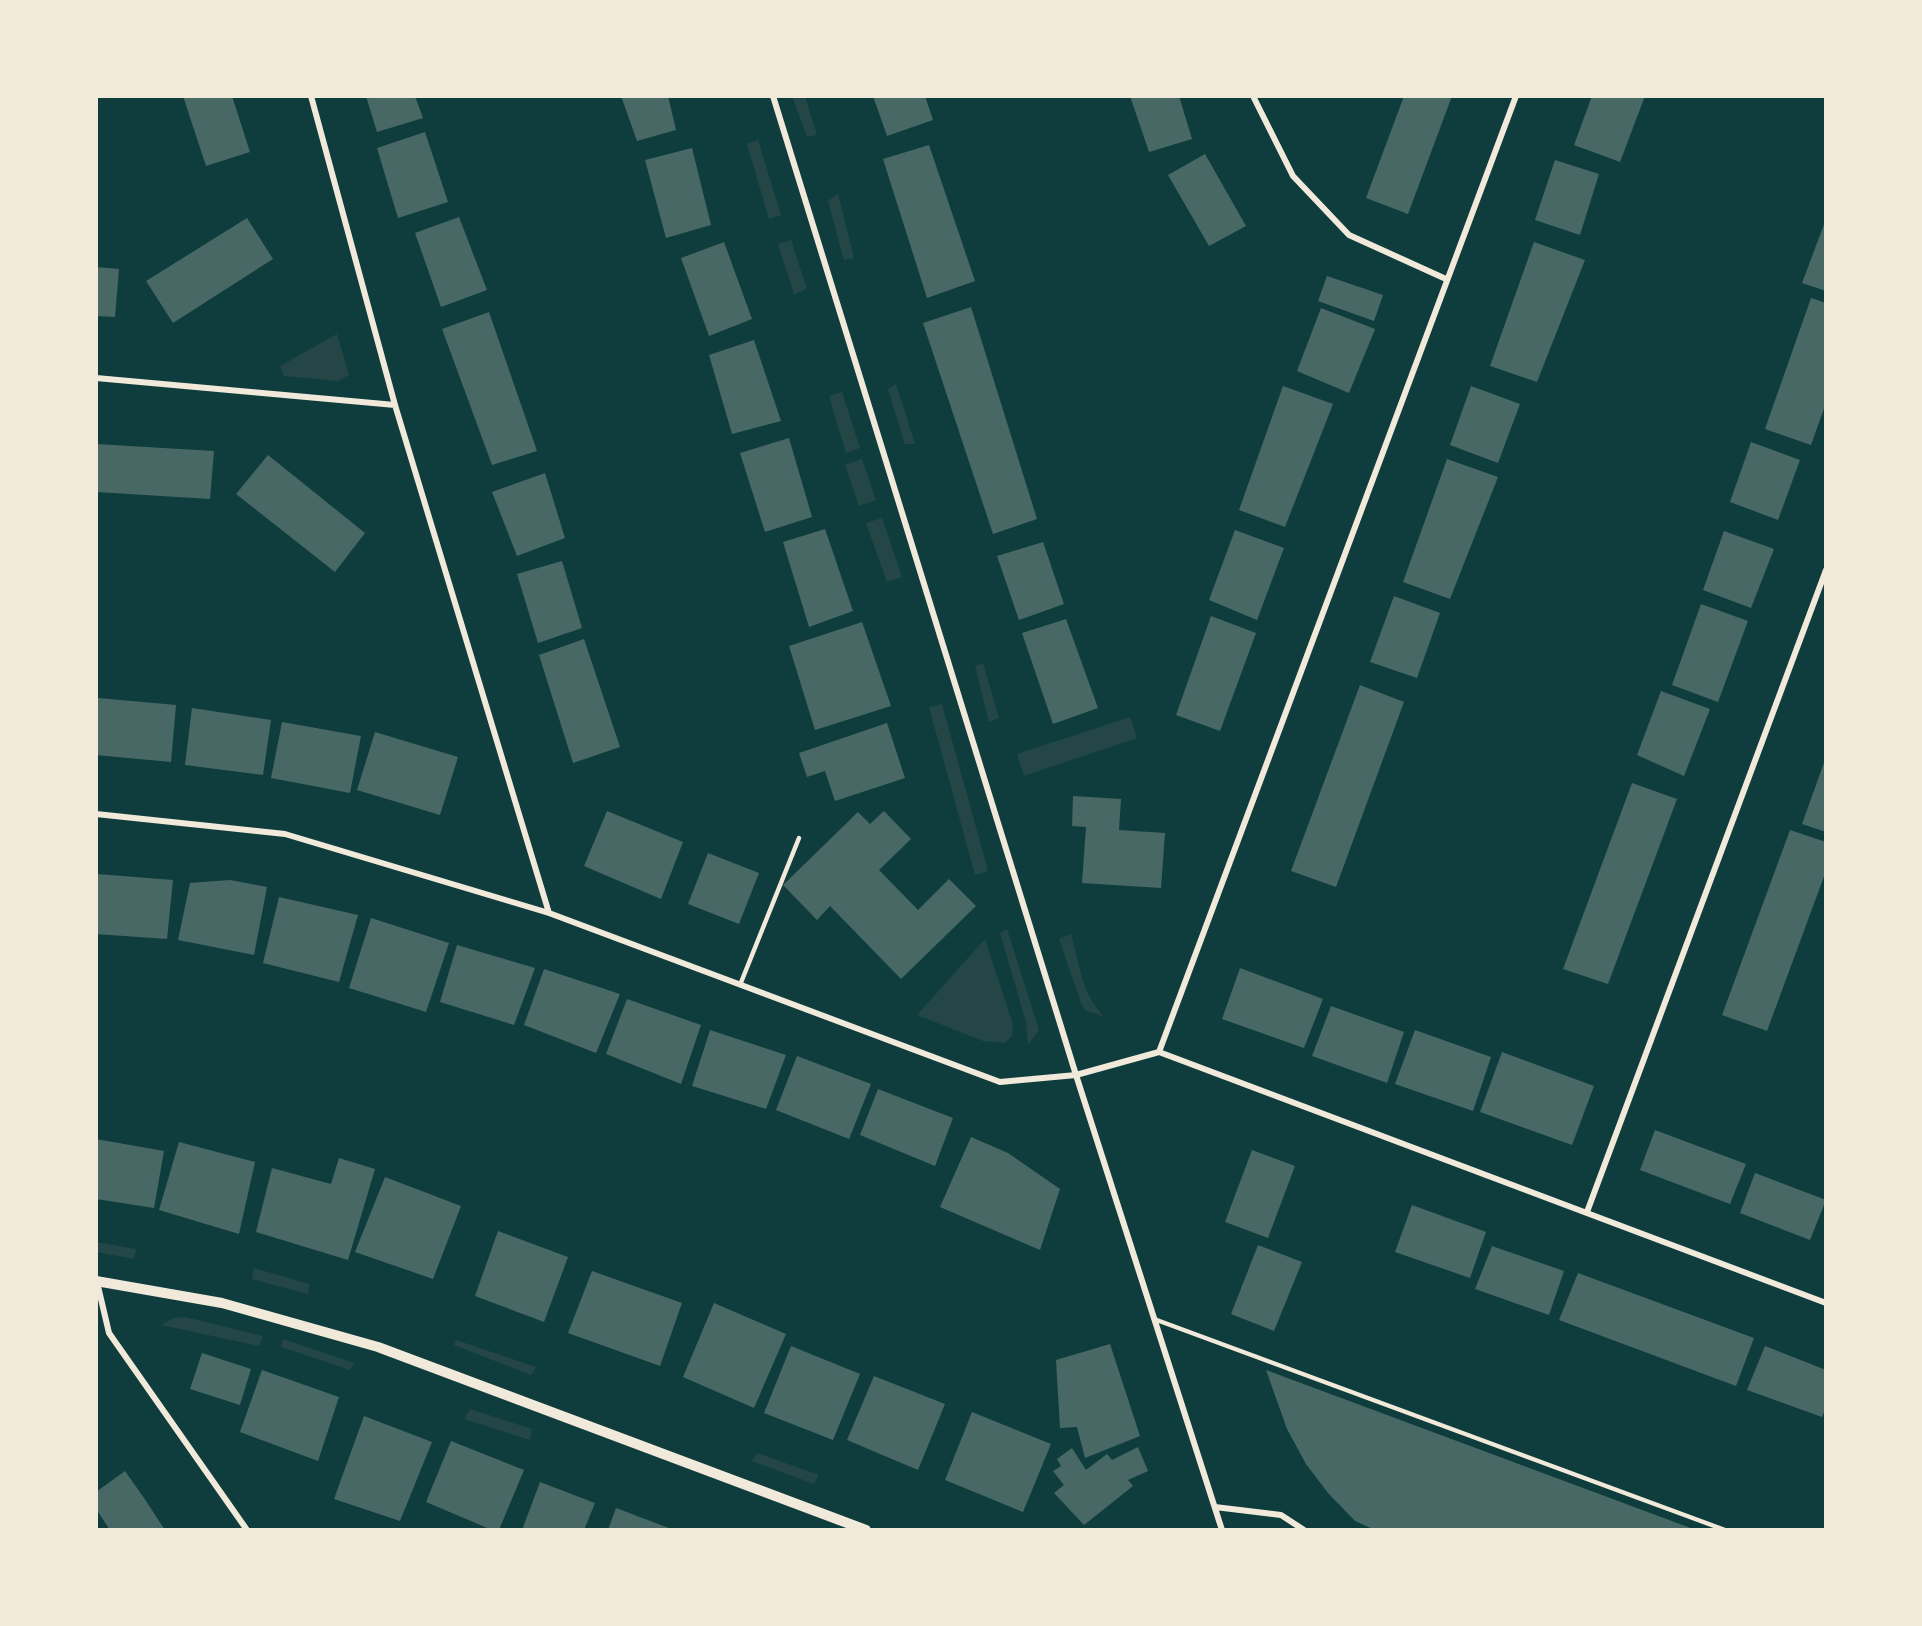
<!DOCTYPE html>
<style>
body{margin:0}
#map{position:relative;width:1922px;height:1626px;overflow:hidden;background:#0f3d3e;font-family:Quicksand,sans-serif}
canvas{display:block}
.frame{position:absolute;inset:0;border:98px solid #f1e9da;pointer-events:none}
</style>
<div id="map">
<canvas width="1922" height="1626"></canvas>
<div class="frame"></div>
</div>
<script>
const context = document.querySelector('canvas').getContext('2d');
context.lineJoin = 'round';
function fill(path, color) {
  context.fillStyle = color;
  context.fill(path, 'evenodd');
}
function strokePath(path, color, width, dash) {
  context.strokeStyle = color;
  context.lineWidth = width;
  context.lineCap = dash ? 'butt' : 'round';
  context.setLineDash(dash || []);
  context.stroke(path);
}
fill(new Path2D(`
 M792 96H805L817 135 807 137Z
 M758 140 781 215 769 219 747 144Z
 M838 194 854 258 844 260 828 201Z
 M791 240 807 289 794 294 778 244Z
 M337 334 349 375 338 381 284 376 280 366Z
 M896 384 915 444H905L888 389Z
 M842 392 860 448 846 453 829 396Z
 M862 459 876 500 859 506 845 465Z
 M882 518 902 577 887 582 866 523Z
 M983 663 999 718 989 722 975 666Z
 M942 704 988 871 975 875 929 707Z
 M1130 717 1137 738 1024 776 1017 754Z
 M1007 929 1039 1030 1028 1045 1026 1022 1000 933Z
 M1071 934C1079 964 1082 994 1104 1017L1085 1010 1081 1003 1059 939Z
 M985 939 1013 1025 1012 1036 1005 1043 983 1041 917 1015Z
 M96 1242 136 1249 134 1259 96 1252Z
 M254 1268 309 1284 308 1294 252 1279Z
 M185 1317 263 1336 259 1346 161 1325 173 1318Z
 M283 1339 354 1363 350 1370 281 1347Z
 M456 1340 536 1367 531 1375 454 1345Z
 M470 1409 532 1429 530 1440 464 1419Z
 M757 1453 819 1475 814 1484 752 1461Z`), '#244646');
fill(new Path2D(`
 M183 96H232L250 152 206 166Z
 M366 96H415L423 118 377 132Z
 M621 96H668L676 130 637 141Z
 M873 96H925L933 120 887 136Z
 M1130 96H1179L1192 139 1149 152Z
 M1404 96H1452L1408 214 1366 198Z
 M1592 96H1645L1620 162 1574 145Z
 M425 132 448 202 398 218 377 148Z
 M929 145 975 281 927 298 883 159Z
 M692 148 711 225 666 238 645 160Z
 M1205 154 1246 226 1209 246 1168 175Z
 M1555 160 1599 174 1580 235 1535 220Z
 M459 217 487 290 441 307 415 233Z
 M247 218 273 259 173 323 146 281Z
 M1826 219V291L1802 283Z
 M724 242 752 319 709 336 681 258Z
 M1534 242 1585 260 1537 382 1490 366Z
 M96 267 119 269 115 317 96 316Z
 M1327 276 1383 295 1374 321 1318 301Z
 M1811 298 1826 303V403L1811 445 1765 429Z
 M971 307 1037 519 993 534 923 323Z
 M1321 308 1375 329 1349 393 1297 371Z
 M489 312 537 451 492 465 442 329Z
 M754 340 781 421 732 434 709 355Z
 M1283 386 1333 404 1285 527 1239 510Z
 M1471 386 1520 404 1498 463 1450 445Z
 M789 438 812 517 765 532 740 453Z
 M1751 442 1800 460 1778 520 1730 502Z
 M96 444 214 451 210 499 96 492Z
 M268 455 365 533 335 572 236 494Z
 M1447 459 1498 477 1450 599 1403 582Z
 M545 473 565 538 517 556 492 492Z
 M825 529 853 611 809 627 783 542Z
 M1235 530 1284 548 1257 620 1209 600Z
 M1724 531 1774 549 1751 608 1703 590Z
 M1043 542 1064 604 1019 620 997 556Z
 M562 561 582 628 538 643 517 574Z
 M1394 596 1440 613 1417 678 1370 662Z
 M1701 604 1748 621 1718 702 1672 685Z
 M1211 616 1256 633 1220 731 1176 715Z
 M1066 619 1098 708 1053 724 1022 633Z
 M862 622 891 706 815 730 789 646Z
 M584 639 620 747 573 763 539 655Z
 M1360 685 1404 702 1336 887 1291 871Z
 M1661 691 1710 709 1684 776 1637 755Z
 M98 698 176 705 171 762 96 755Z
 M192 708 271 720 263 775 185 765Z
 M282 722 361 736 350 793 271 778Z
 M887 723 905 778 835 801 825 771 807 777 799 753Z
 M375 732 458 757 440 815 357 790Z
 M1826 757V832L1802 824Z
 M1632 783 1677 799 1608 984 1563 969Z
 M1073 796 1121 799 1119 830 1165 833 1161 888 1082 883 1086 827 1072 826Z
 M607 811 683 842 661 899 584 866Z
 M884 811 911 839 879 870 918 910 949 879 976 906 901 979 830 906 817 920 783 885 858 812 870 824Z
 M1790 830 1826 842V871L1767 1031 1722 1015Z
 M708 853 759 873 739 924 688 904Z
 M97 874 173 880 167 939 96 934Z
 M230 880 267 887 254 955 178 940 190 883Z
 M279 897 358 915 339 982 263 963Z
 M371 918 449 943 426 1012 349 988Z
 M457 945 535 968 514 1025 440 1002Z
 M1240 968 1323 999 1304 1048 1222 1019Z
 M544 969 620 994 596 1053 524 1025Z
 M627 999 701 1025 681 1084 606 1054Z
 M1331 1006 1404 1032 1387 1083 1312 1056Z
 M710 1030 786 1055 766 1109 692 1086Z
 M1415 1030 1491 1057 1473 1111 1395 1084Z
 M1502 1052 1594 1086 1572 1145 1480 1112Z
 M797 1056 871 1084 849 1139 776 1110Z
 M878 1089 953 1118 935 1166 860 1135Z
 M1655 1130 1746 1164 1730 1204 1640 1170Z
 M971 1137 1008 1153 1060 1189 1040 1250 940 1207Z
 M96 1139 164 1151 154 1208 96 1199Z
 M179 1142 255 1162 239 1234 159 1210Z
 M1252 1150 1295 1166 1268 1238 1225 1222Z
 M339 1158 375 1169 348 1260 256 1232 272 1168 331 1184Z
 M1755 1173 1826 1200 1810 1240 1740 1213Z
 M385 1177 461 1206 433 1279 355 1252Z
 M1412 1205 1486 1232 1470 1278 1395 1252Z
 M498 1231 568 1257 544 1322 475 1296Z
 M1258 1245 1302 1262 1274 1331 1231 1314Z
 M1492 1246 1564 1271 1549 1315 1475 1289Z
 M592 1271 682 1303 660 1366 568 1333Z
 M1578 1273 1754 1338 1736 1386 1559 1320Z
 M714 1303 786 1334 754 1408 683 1377Z
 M1110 1344 1140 1436 1085 1458 1077 1427 1060 1428 1056 1360Z
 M791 1346 860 1374 833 1440 764 1413Z
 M1765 1346 1826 1370V1407L1822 1417 1747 1390Z
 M202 1353 251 1369 240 1405 190 1389Z
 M262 1370 339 1397 318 1461 240 1432Z
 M1266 1370 1696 1530H1375L1355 1521 1328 1493 1306 1464 1287 1429Z
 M874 1376 945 1404 918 1470 847 1440Z
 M972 1412 1051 1444 1023 1512 945 1480Z
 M364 1416 432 1442 400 1521 334 1499Z
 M451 1441 524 1470 499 1530H492L426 1502Z
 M1138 1447 1148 1471 1128 1480 1133 1486 1084 1525 1054 1493 1064 1485 1053 1471 1061 1466 1057 1459 1072 1448 1086 1470 1107 1454 1112 1460Z
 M125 1471 144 1498 165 1530H110L96 1509V1492Z
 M540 1482 595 1503 584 1530H522Z
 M616 1508 661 1525 674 1530H608Z`), '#486865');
strokePath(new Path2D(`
 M740 985 799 838
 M1154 1319 1725 1530`), '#f1e9da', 4.5);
strokePath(new Path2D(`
 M311 96 395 405 549 913
 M773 96 1076 1075 1222 1530
 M1253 96 1293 176 1349 235 1446 279
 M96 378 395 405
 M96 814 285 834 549 913 1000 1082 1076 1075 1159 1052 1826 1303
 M1159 1052 1516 96
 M1587 1212 1826 570
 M97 1282 109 1333 247 1530
 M1215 1507 1281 1515 1304 1530`), '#f1e9da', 6);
strokePath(new Path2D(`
 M96 1281 222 1303 378 1347 866 1530`), '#f1e9da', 10);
</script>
